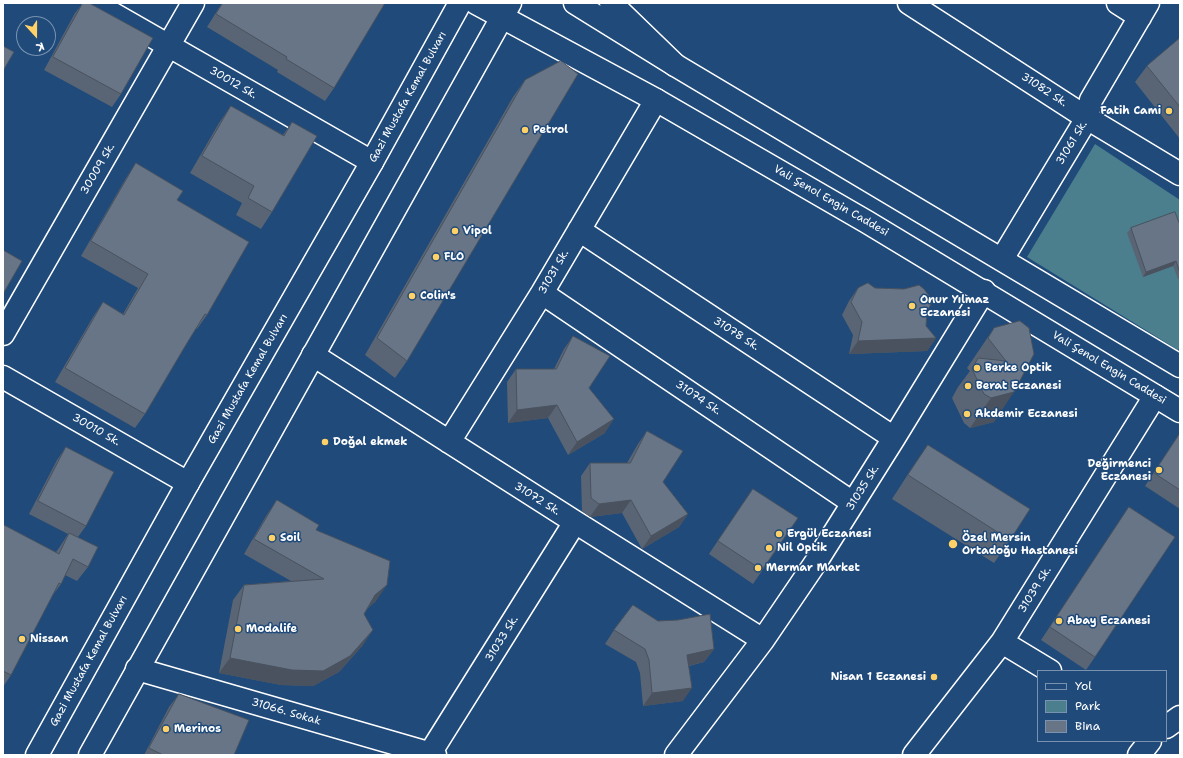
<!DOCTYPE html>
<meta charset="utf-8">
<style>
body{margin:0}
#map{position:relative;width:1183px;height:758px;overflow:hidden;background:#1f4a7a;font-family:"Shantell Sans",sans-serif}
canvas{display:block}
.frame{position:absolute;inset:0;border:4px solid #fff;pointer-events:none}
.legend{position:absolute;left:1037px;top:670px;width:130px;height:72px;box-sizing:border-box;background:#1f4a7a;border:1px solid #7992af;margin:0;padding:5px 7px;list-style:none;font-size:12px;color:#fff}
.legend li{display:flex;align-items:center;gap:8px;height:20px}
.legend b{width:20px;border:1px solid #7992af}
.north{position:absolute;left:16px;top:16px;width:40px;height:40px;box-sizing:border-box;background:#1f4a7a;border:1px solid #7992af;border-radius:50%;rotate:159deg;font-size:11px;font-weight:700;line-height:16px;text-align:center;color:#fff}
.north::after{content:'';display:block;margin:auto;width:14px;height:18px;background:#ffd166;clip-path:polygon(50% 0,100% 100%,50% 72%,0 100%)}
</style>
<div id="map">
<canvas width="1183" height="758"></canvas>
<div class="frame"></div>
<ul class="legend">
<li><b style="height:5px;background:#1f4a7a"></b>Yol</li>
<li><b style="height:11px;background:#4b7f8d"></b>Park</li>
<li><b style="height:11px;background:#687587"></b>Bina</li>
</ul>
<div class="north">K</div>
</div>
<script>
const context = document.querySelector('canvas').getContext('2d');
context.lineJoin = 'round';
function fill(path, color) {
  context.fillStyle = color;
  context.fill(path, 'evenodd');
}
function strokePath(path, color, width, dash) {
  context.strokeStyle = color;
  context.lineWidth = width;
  context.lineCap = dash ? 'butt' : 'round';
  context.setLineDash(dash || []);
  context.stroke(path);
}
function write(font, color, halo, rows, align = 'center') {
  context.font = font + ' "Shantell Sans",sans-serif';
  context.lineWidth = 3;
  context.setLineDash([]);
  context.textBaseline = 'middle';
  context.strokeStyle = halo;
  context.fillStyle = color;
  for (const [text, x, y, turn = 0] of rows) {
    context.save();
    context.translate(x, y);
    context.rotate((+turn || 0) * Math.PI / 180);
    context.textAlign = isNaN(turn) ? turn : align;
    if (halo) context.strokeText(text, 0, 0);
    context.fillText(text, 0, 0);
    context.restore();
  }
}
fill(new Path2D(`
 M1095 144 1180 200V347L1178 350 1027 257Z`), '#4b7f8d');
const minor = new Path2D(`
 M94 3 372 162
 M909 3 1087 118 1180 174
 M1118 3 1140 17
 M579 230 894 438
 M1002 259 1087 118 1091 100 1148 3
 M542 293 853 503
 M3 334 193 3
 M313 355 575 522 763 640
 M3 377 188 483
 M449 442 542 293 656 100
 M1002 642 1050 671
 M137 669 435 755
 M1166 727 1180 717
 M429 755 575 522
 M676 755 763 640 816 562 894 438 984 291
 M914 755 1002 642 1155 396
 M1139 755 1150 741`);
const major = new Path2D(`
 M476 3 656 100 867 222 1180 411
 M575 3 675 65 1180 366`);
const highway = new Path2D(`
 M611 3 675 65
 M37 755 188 483 372 162 460 3
 M90 755 510 3`);
strokePath(minor, '#fff', 25);
strokePath(major, '#fff', 25);
strokePath(highway, '#fff', 25);
strokePath(minor, '#1f4a7a', 22);
strokePath(major, '#1f4a7a', 22);
strokePath(highway, '#1f4a7a', 22);
fill(new Path2D(`
 M83 3H89L121 94 112 107 44 70 75 13Z
 M222 3H385L334 88 325 101 277 72 278 70 207 27Z
 M1180 38V139L1135 82 1147 66Z
 M525 80 407 361 395 378 365 355 513 97Z
 M231 106 283 135 292 122 272 212 261 229 236 215 242 203 190 173 219 123Z
 M136 163 177 200 207 315 197 329 196 328 145 414 135 428 55 382 93 317 103 302 123 314 138 288 81 256 126 178Z
 M1180 225V279H1178L1173 266 1143 277 1127 233 1131 228Z
 M858 288H875L927 311 926 326 936 338 927 351 849 354 853 335 842 315 849 301Z
 M1020 321 994 422 970 428 964 423 952 398 958 387 970 371 967 368 994 328Z
 M573 336 589 388 605 433 568 455 548 418 508 423 507 382 516 369H554L564 349Z
 M647 431 663 482 688 514 679 527 642 549 622 513 590 517 582 511 581 476 590 463H627L638 444Z
 M1179 435 1180 436V509L1145 486Z
 M928 445 1010 540 994 563 892 499 912 468Z
 M66 447 86 526 78 537 88 567 77 581 65 575 61 584 52 596 11 675 3 687V526L56 552 59 548 68 534 29 514 57 460Z
 M277 500 316 530 376 601 368 608 364 614 363 645 339 672 313 686 281 685 219 673 233 600 244 585 291 581 244 554 266 516Z
 M744 502 798 518 753 584 709 554Z
 M1129 507 1095 657 1086 670 1041 640Z
 M658 621 714 649 704 662 689 666 683 701 643 706 640 673 636 662 605 644 614 630Z
 M179 694 234 755H144L169 707Z`), '#596574');
fill(new Path2D(`
 M1176 261 1173 266 1143 277 1146 272Z
 M936 338 927 351 849 354 858 341Z
 M1014 392 994 422 970 428 991 398Z
 M557 405 548 418 508 423 517 410Z
 M614 419 605 433 568 455 577 442Z
 M631 500 622 513 590 517 599 504Z
 M688 514 679 527 642 549 651 536Z
 M387 585 376 601 364 611 375 595Z
 M373 630 363 645 339 672 313 686 281 685 219 673 230 658Z
 M714 649 704 662 678 668 687 655Z
 M692 688 683 701 643 706 652 693Z`), '#49525e');
const building = new Path2D(`
 M83 3H89L153 38 121 94 53 57Z
 M223 3H385L334 88 286 59 287 57 216 14Z
 M1180 38V107L1147 66Z
 M3 46 14 52 3 71Z
 M561 61 578 74 407 361 377 338 525 80Z
 M231 106 284 136 292 122 317 136 272 212 248 198 254 186 202 156Z
 M136 163 183 191 177 200 249 242 207 315 205 314 187 343 145 414 65 368 103 302 124 315 148 274 91 241Z
 M1175 212 1180 225V273L1176 261 1146 272 1131 228Z
 M3 250 22 261 3 294Z
 M868 283 875 288 904 289 919 285 924 289 933 301 927 311 926 326 936 338 858 341 862 322 851 302 858 288Z
 M1020 321 1029 328 1034 354 1014 392 991 398 984 394 972 369 978 358 1006 361 988 338 994 328Z
 M573 336 610 356 589 388 614 419 577 442 557 405 517 410 516 369H556Z
 M647 431 683 451 663 482 688 514 651 536 631 500 599 504 591 498 590 463H630Z
 M1179 435 1180 436V490L1154 473Z
 M928 445 1030 509 1010 540 908 475Z
 M66 447 114 472 86 526 38 501Z
 M753 489 798 518 762 570 718 541Z
 M277 500 319 525 316 530 390 561 387 585 375 595 364 614 373 630 350 656 323 671 292 670 230 658 244 585 324 579 254 539Z
 M1129 507 1175 537 1095 657 1050 627Z
 M4 525 59 554 69 533 98 547 88 567 73 559 61 584 59 583 11 675 3 671V526Z
 M633 605 658 621 678 620 710 614 714 649 687 655 692 688 652 693 649 660 645 649 614 630Z
 M179 694 249 720 234 755H163L149 748Z`);
fill(building, '#687587');
strokePath(building, '#49525e', 1);
for (const [x, y, r, color] of [
 [1169,111,4,"#ffd166"],
 [525,130,4,"#ffd166"],
 [455,231,4,"#ffd166"],
 [436,257,4,"#ffd166"],
 [412,296,4,"#ffd166"],
 [912,306,4,"#ffd166"],
 [977,368,4,"#ffd166"],
 [968,386,4,"#ffd166"],
 [967,414,4,"#ffd166"],
 [325,442,4,"#ffd166"],
 [1159,470,4,"#ffd166"],
 [779,534,4,"#ffd166"],
 [272,538,4,"#ffd166"],
 [953,544,5,"#ffd166"],
 [769,548,4,"#ffd166"],
 [758,568,4,"#ffd166"],
 [1059,621,4,"#ffd166"],
 [238,629,4,"#ffd166"],
 [22,639,4,"#ffd166"],
 [934,677,4,"#ffd166"],
 [166,729,4,"#ffd166"]
]) {
  const dot = new Path2D();
  dot.arc(x, y, r, 0, 2 * Math.PI);
  context.fillStyle = color;
  context.fill(dot);
  strokePath(dot, '#1f4a7a', 1.5);
}
write('11px', '#fff', '#1f4a7a', [
 ["30012 Sk.",233,83,30],
 ["31082 Sk.",1044,90,33],
 ["Gazi Mustafa Kemal Bulvarı",408,97,-61],
 ["31061 Sk.",1072,143,-59],
 ["30009 Sk.",98,169,-60],
 ["Vali Şenol Engin Caddesi",831,201,30],
 ["31031 Sk.",554,272,-60],
 ["31078 Sk.",736,334,33],
 ["Vali Şenol Engin Caddesi",1109,368,31],
 ["Gazi Mustafa Kemal Bulvarı",248,379,-60],
 ["31074 Sk.",698,398,34],
 ["30010 Sk.",96,430,30],
 ["31035 Sk.",863,488,-58],
 ["31072 Sk.",537,499,32],
 ["31039 Sk.",1035,590,-58],
 ["31033 Sk.",502,639,-58],
 ["Gazi Mustafa Kemal Bulvarı",89,661,-61],
 ["31066. Sokak",286,712,16]
]);
write('bold 11px', '#fff', '#1f4a7a', [
 ["Fatih Cami",1161,111,"right"],
 ["Petrol",533,130],
 ["Vipol",463,231],
 ["FLO",444,257],
 ["Colin's",420,296],
 ["Onur Yılmaz",920,300],
 ["Eczanesi",920,313],
 ["Berke Optik",985,368],
 ["Berat Eczanesi",976,386],
 ["Akdemir Eczanesi",975,414],
 ["Doğal ekmek",333,442],
 ["Değirmenci",1151,464,"right"],
 ["Eczanesi",1151,477,"right"],
 ["Ergül Eczanesi",787,534],
 ["Soil",280,538],
 ["Özel Mersin",962,538],
 ["Ortadoğu Hastanesi",962,551],
 ["Nil Optik",777,548],
 ["Mermar Market",766,568],
 ["Abay Eczanesi",1067,621],
 ["Modalife",246,629],
 ["Nissan",30,639],
 ["Nisan 1 Eczanesi",926,677,"right"],
 ["Merinos",174,729]
], 'left');
</script>
